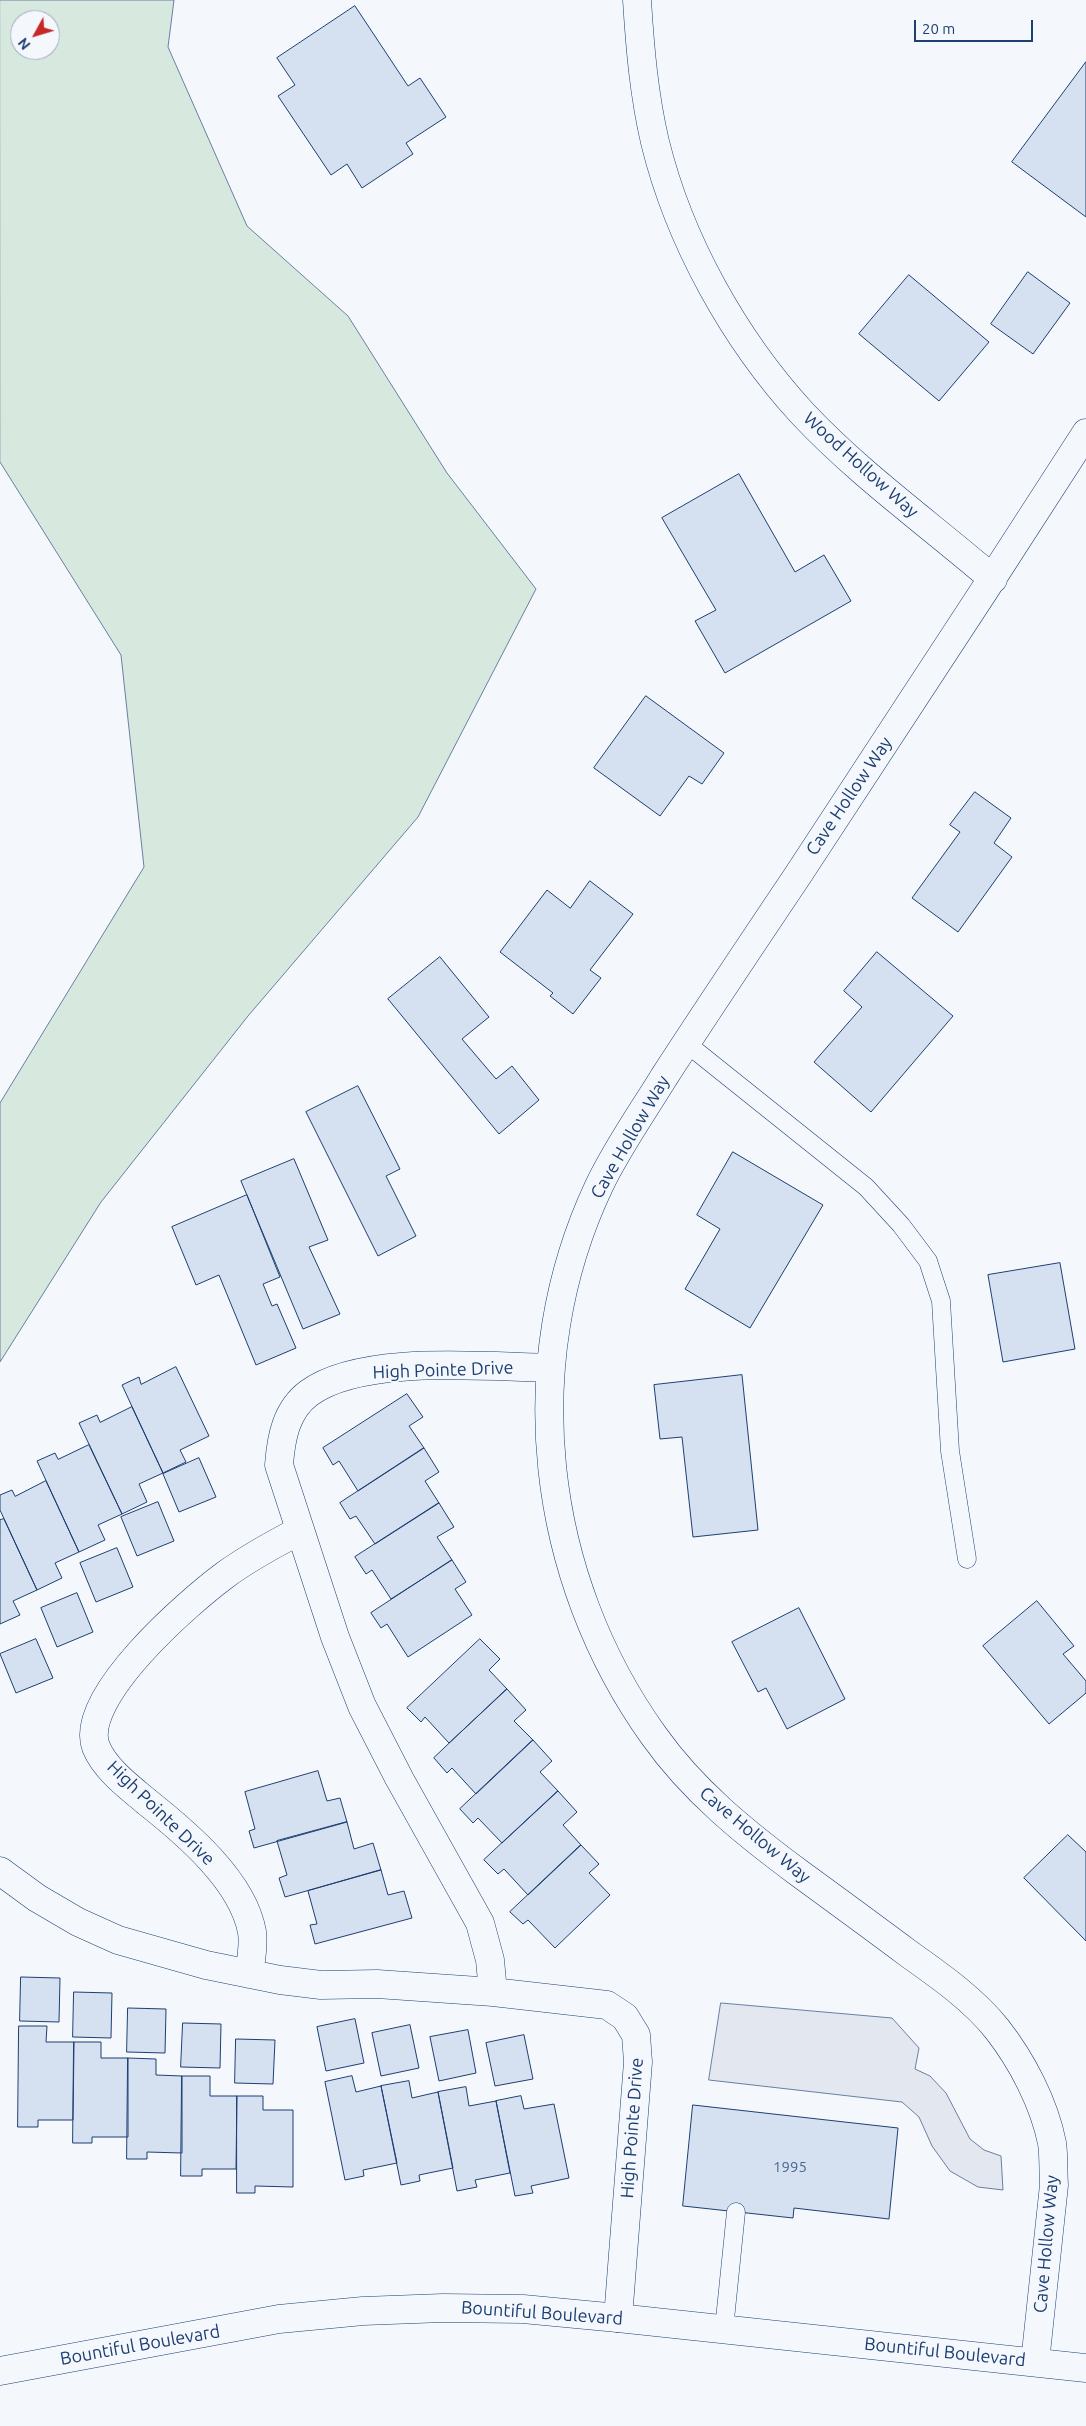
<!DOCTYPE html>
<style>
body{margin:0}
#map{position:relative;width:1086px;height:2426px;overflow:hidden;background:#f4f7fb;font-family:Ubuntu,sans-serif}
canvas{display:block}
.north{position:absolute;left:10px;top:10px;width:50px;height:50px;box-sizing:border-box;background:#f4f7fb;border:1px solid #9eadc5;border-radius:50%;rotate:231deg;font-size:14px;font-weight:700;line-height:20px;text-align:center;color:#1d3f73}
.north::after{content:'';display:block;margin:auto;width:18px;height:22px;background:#c62828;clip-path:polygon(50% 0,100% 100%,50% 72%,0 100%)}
.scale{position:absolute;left:914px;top:20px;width:119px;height:22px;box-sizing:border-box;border:2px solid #1d3f73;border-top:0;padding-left:6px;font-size:15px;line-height:18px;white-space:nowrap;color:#1d3f73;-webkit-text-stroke:4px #f4f7fb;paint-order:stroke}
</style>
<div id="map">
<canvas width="1086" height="2426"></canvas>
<div class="north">N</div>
<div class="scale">20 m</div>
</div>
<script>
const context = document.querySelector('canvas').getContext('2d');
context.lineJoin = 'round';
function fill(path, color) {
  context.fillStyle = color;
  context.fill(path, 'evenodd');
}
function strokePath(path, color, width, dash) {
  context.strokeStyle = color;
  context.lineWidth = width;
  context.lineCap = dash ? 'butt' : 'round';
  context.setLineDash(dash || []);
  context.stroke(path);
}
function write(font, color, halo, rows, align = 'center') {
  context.font = font + ' Ubuntu,sans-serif';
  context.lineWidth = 4;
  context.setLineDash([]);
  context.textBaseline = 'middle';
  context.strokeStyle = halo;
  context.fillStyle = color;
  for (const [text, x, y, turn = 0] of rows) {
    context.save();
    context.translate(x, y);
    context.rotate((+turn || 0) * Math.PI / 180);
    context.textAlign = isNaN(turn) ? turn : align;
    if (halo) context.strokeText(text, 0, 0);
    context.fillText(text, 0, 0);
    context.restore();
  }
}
const green = new Path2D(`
 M0 0H174L168 47 247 226 348 316 447 473 536 589 418 817 248 1016 101 1202 0 1362V1103L144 867 121 655 0 462ZM20 20H50V50H20Z`);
fill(green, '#d7e8df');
strokePath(green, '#687fa3', 1);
const parking = new Path2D(`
 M721 2003 892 2018 919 2048 915 2069 930 2076 946 2093 970 2139 984 2150 1001 2156 1003 2190 978 2187 950 2171 932 2146 919 2117 902 2102 709 2080Z`);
fill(parking, '#e3e8f0');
strokePath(parking, '#687fa3', 1);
const building = new Path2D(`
 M355 6 408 86 420 78 446 117 406 143 413 154 362 188 347 164 331 175 278 96 295 85 277 58Z
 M1086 62V217L1012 162Z
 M1028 272 1070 303 1033 354 991 324Z
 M909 275 989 342 939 401 859 334Z
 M739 474 795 572 824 555 851 601 725 673 695 621 716 610 662 518Z
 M646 696 724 753 702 784 689 776 660 816 594 768Z
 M975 792 1011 818 994 843 1012 857 958 932 912 898 960 832 950 825Z
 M590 881 633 914 590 970 601 978 573 1014 550 996 553 993 500 952 547 890 570 908Z
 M877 952 953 1016 871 1112 814 1062 862 1007 844 991Z
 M440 957 489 1017 462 1039 496 1079 512 1066 539 1100 499 1134 388 999Z
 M358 1086 400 1169 386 1176 416 1236 378 1256 306 1112Z
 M733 1152 823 1205 750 1328 685 1289 720 1229 697 1215Z
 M294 1159 328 1240 309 1247 340 1314 303 1329 241 1181Z
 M247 1195 280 1277 263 1284 272 1306 277 1304 296 1348 256 1365 219 1275 196 1285 172 1227Z
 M1060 1263 1075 1349 1003 1362 988 1275Z
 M176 1367 209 1436 180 1450 186 1462 163 1473 122 1385 139 1377 141 1384Z
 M742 1375 758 1530 693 1537 682 1437 660 1439 654 1385Z
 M407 1394 423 1417 409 1426 424 1448 358 1491 339 1461 333 1465 323 1448Z
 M132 1407 163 1473 139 1484 147 1502 122 1514 79 1423 97 1415 100 1422Z
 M89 1445 122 1514 98 1525 105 1540 79 1552 37 1461 55 1453 58 1459Z
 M424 1448 439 1472 425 1481 439 1503 375 1544 356 1516 350 1519 340 1503Z
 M199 1458 216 1497 179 1512 163 1474Z
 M46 1481 79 1552 55 1563 62 1578 37 1590 0 1510V1495L12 1490 15 1496Z
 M158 1502 174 1541 137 1556 121 1517Z
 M439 1503 454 1527 437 1537 452 1560 391 1599 372 1570 366 1574 355 1557Z
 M4 1519 37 1590 13 1601 20 1615 0 1624V1520Z
 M117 1548 133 1587 96 1602 80 1563Z
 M452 1560 466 1582 455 1589 472 1615 408 1657 387 1624 381 1628 371 1613Z
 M77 1593 93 1632 57 1647 41 1608Z
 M1037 1601 1074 1646 1063 1654 1086 1681V1693L1049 1724 983 1646Z
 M799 1608 845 1699 787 1729 766 1688 758 1692 732 1642Z
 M36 1639 53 1678 16 1693 0 1654Z
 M480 1639 500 1659 489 1670 507 1689 449 1743 425 1717 421 1722 407 1708Z
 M507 1689 526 1710 514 1721 533 1740 476 1794 452 1768 447 1773 434 1758Z
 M533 1740 552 1761 540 1772 558 1791 502 1843 478 1818 473 1823 460 1809Z
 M318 1771 327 1801 340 1798 347 1822 254 1848 249 1831 255 1829 245 1792Z
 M558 1791 577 1812 563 1825 581 1845 528 1895 504 1869 498 1874 484 1860Z
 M347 1822 354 1849 373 1843 381 1870 285 1897 279 1878 287 1875 277 1841Z
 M1068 1835 1086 1852V1941L1024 1878Z
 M581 1845 599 1864 589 1873 610 1895 555 1948 528 1920 523 1924 510 1912Z
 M381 1870 388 1895 404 1891 412 1918 315 1944 310 1925 317 1924 308 1891Z
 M21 1977 60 1978 59 2022 20 2021Z
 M74 1992 112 1993 111 2038 73 2037Z
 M128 2008 166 2009 165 2053 127 2052Z
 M355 2019 364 2063 326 2071 317 2027Z
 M183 2023 221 2024 220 2068 181 2067Z
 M410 2025 419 2068 381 2076 372 2033Z
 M19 2026H47L46 2042H74L73 2120H38V2127H18Z
 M468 2030 476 2073 439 2081 430 2037Z
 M524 2035 533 2079 495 2086 486 2043Z
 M236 2039 275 2040 273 2084 235 2083Z
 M74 2042H101V2058H128V2137H92V2143H73Z
 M128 2058 156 2059V2075L182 2076V2153L147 2152V2159H127Z
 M182 2076H210V2096H237L236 2169H202V2176H181Z
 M352 2076 356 2092 381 2086 397 2163 363 2170 364 2176 345 2180 325 2082Z
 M409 2081 412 2098 438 2092 453 2168 419 2175 420 2181 401 2185 381 2086Z
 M466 2087 469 2106 496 2101 510 2173 475 2180 477 2187 457 2191 438 2092Z
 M237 2096H263V2110H293V2187L255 2186V2193H237Z
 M521 2096 524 2109 554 2104 569 2178 531 2186 533 2193 515 2196 496 2101Z
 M693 2105 898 2128 889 2219 794 2208 793 2218 683 2206Z`);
fill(building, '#d5e0f0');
strokePath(building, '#1d3f73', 1);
const service = new Path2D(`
 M686 1043 866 1187 901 1225 928 1261 941 1301 950 1451 967 1559
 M724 2329 736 2212`);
const minor = new Path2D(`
 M637 0C640 48 644 95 655 142 679 240 734 339 802 413 859 474 929 524 993 579
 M0 1871 37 1898 78 1922 118 1940 206 1965 280 1980 321 1985 377 1984 493 1992 607 2005 625 2017 636 2035 638 2062 618 2318
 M249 1974C251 1960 254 1946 252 1932 243 1881 186 1833 147 1802 129 1787 105 1769 96 1747 77 1698 190 1601 225 1575 248 1558 274 1544 299 1531
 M493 1992 490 1960 480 1923 399 1778 362 1706 335 1637 279 1465C281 1438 286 1410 309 1393 362 1354 487 1367 551 1368
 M1035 2362 1054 2185C1053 2171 1054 2156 1052 2143 1044 2103 1022 2061 997 2029 973 1999 940 1976 909 1954 873 1927 836 1900 799 1873 745 1833 693 1791 654 1736 540 1577 515 1364 599 1186 617 1148 642 1113 664 1077 708 1009 753 942 798 875 895 728 991 581 1086 433`);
const secondary = new Path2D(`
 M0 2371 279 2319 363 2311 443 2308 523 2309 618 2318 1086 2368`);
strokePath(service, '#1d3f73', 19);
strokePath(minor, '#1d3f73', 29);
strokePath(secondary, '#1d3f73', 29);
strokePath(service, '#f4f7fb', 18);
strokePath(minor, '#f4f7fb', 28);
strokePath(secondary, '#f4f7fb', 28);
write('15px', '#4b6792', null, [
 ["1995",790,2167]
]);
write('18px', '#1d3f73', '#f4f7fb', [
 ["Wood Hollow Way",861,465,42],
 ["Cave Hollow Way",849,796,-56],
 ["Cave Hollow Way",630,1137,-60],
 ["High Pointe Drive",443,1370,-2],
 ["High Pointe Drive",161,1813,44],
 ["Cave Hollow Way",755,1835,40],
 ["High Pointe Drive",632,2128,-86],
 ["Cave Hollow Way",1046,2244,-85],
 ["Bountiful Boulevard",542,2313,4],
 ["Bountiful Boulevard",140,2345,-10],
 ["Bountiful Boulevard",945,2352,6]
]);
</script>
